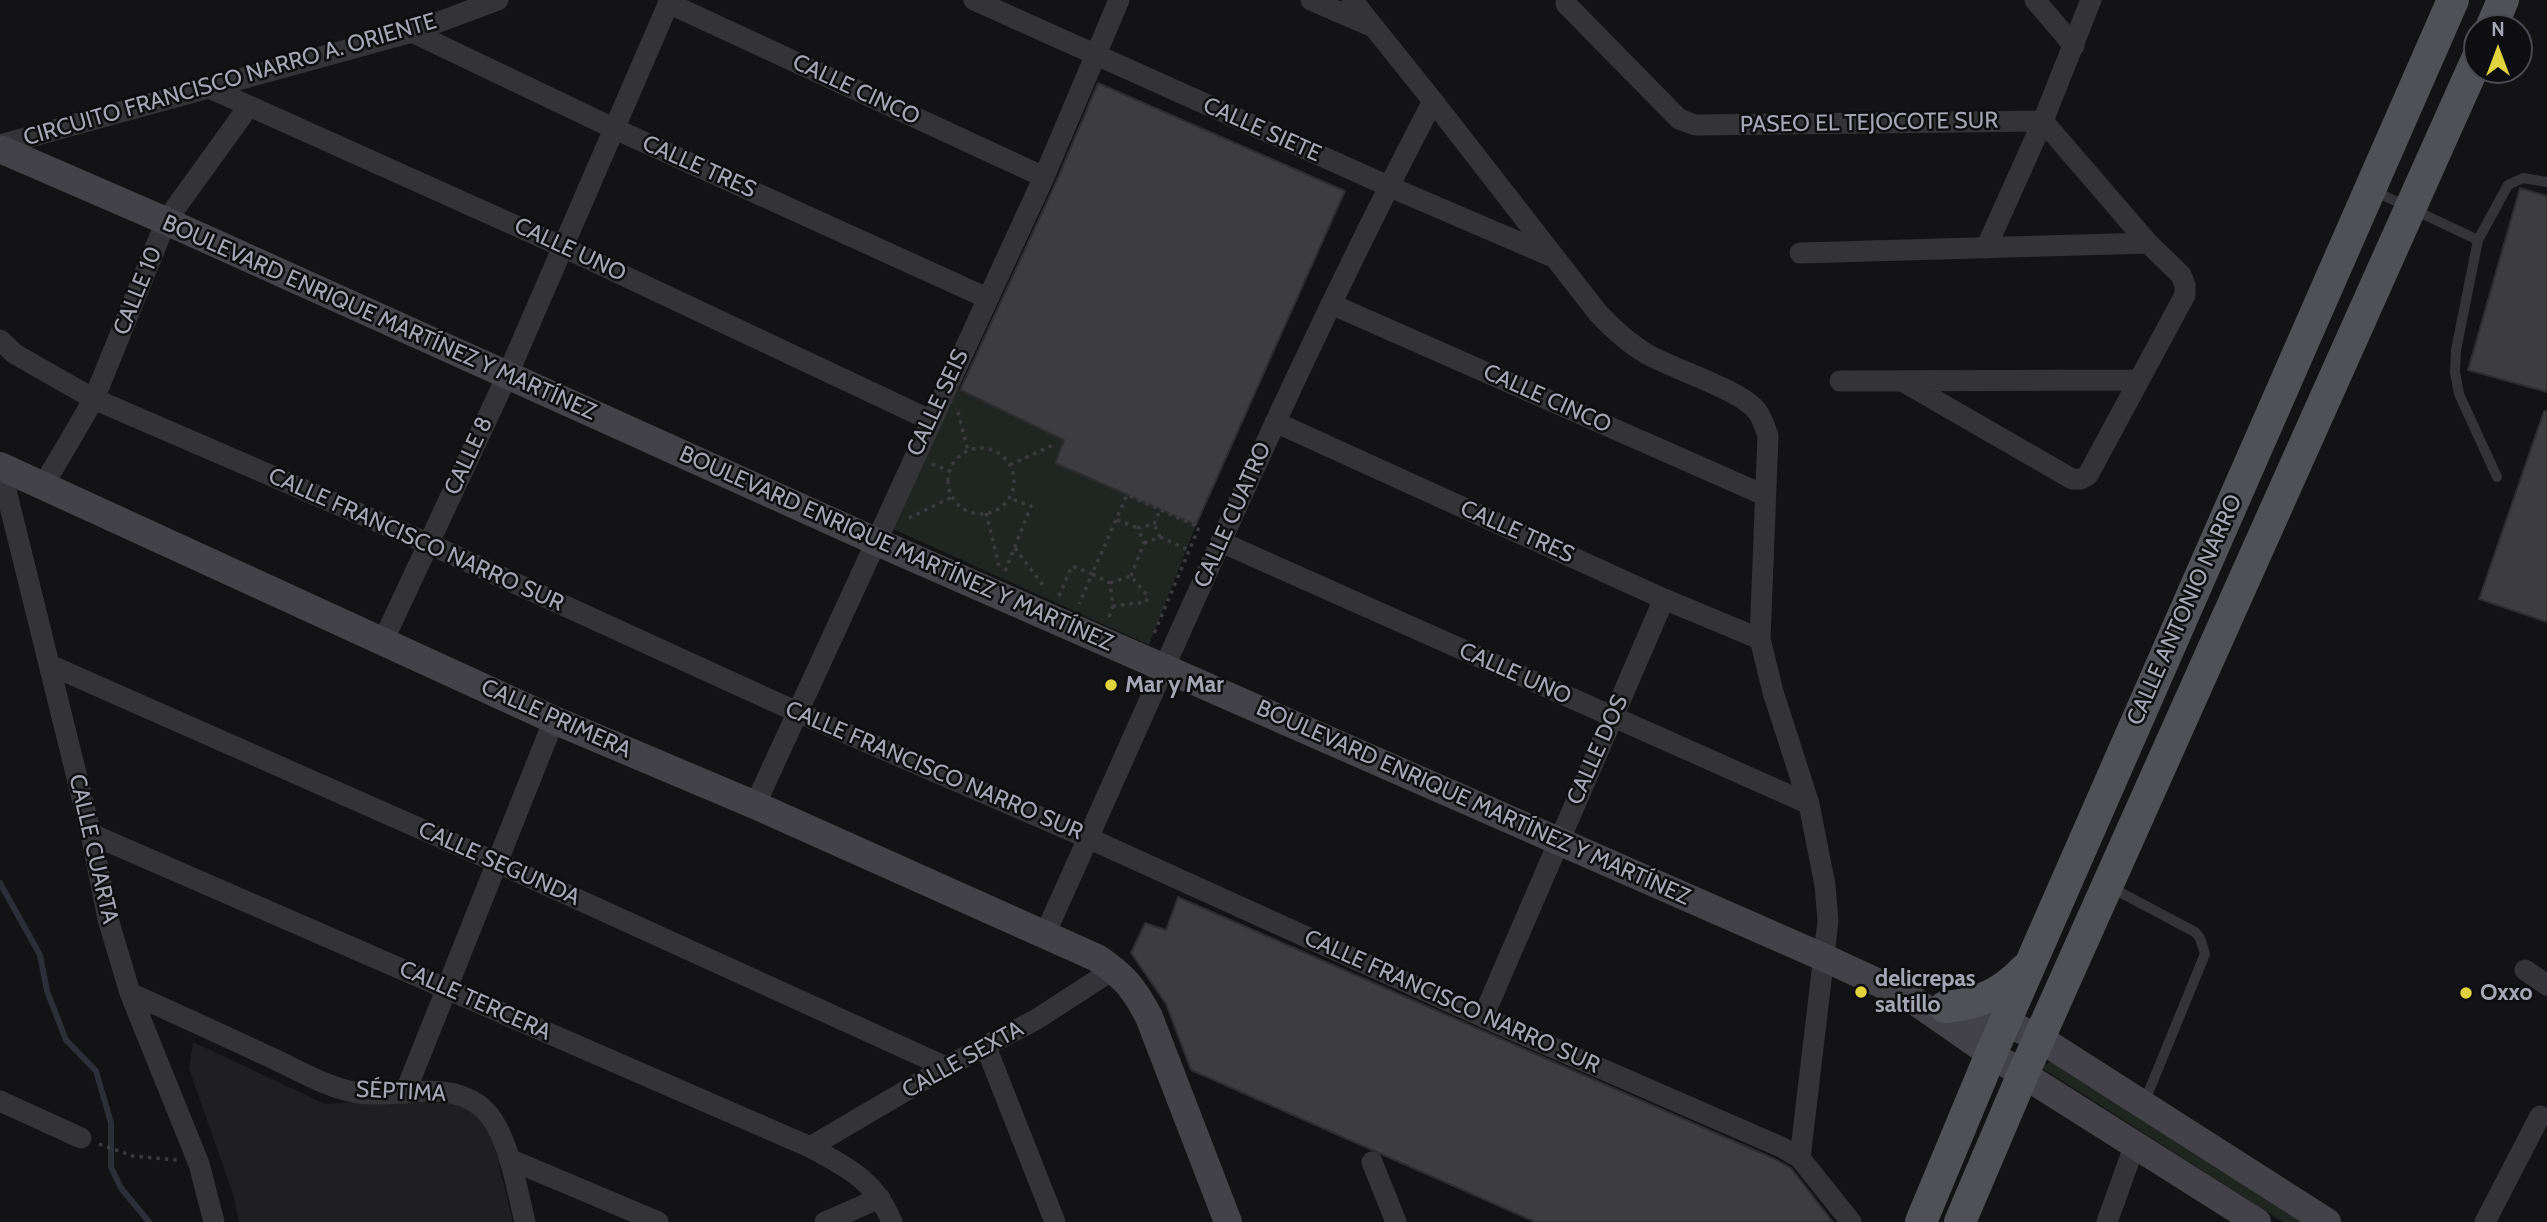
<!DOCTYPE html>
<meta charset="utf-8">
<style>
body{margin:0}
#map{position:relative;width:2547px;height:1222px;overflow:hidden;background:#131214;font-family:Cabin,sans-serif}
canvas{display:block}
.north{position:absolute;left:2463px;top:14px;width:70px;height:70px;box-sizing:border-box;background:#0e0d0f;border:2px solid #4a4a51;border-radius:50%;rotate:0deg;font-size:19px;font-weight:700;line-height:28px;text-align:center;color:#a5a6b3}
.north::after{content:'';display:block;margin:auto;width:24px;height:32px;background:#e0d33e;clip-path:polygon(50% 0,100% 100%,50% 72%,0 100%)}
</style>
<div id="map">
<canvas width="2547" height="1222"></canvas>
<div class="north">N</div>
</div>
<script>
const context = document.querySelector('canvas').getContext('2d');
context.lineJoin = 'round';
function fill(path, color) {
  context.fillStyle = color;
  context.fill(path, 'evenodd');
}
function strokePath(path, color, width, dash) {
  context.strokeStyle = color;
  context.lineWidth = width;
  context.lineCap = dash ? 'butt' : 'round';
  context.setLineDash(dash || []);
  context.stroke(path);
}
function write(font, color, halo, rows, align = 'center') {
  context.font = font + ' Cabin,sans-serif';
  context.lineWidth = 5;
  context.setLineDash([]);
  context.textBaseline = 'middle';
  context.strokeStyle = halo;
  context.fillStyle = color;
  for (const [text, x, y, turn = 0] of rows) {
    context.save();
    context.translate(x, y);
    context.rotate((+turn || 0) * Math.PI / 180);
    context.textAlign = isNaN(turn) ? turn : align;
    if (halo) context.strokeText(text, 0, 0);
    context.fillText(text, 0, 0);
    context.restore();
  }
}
fill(new Path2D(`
 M193 1042 325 1104 436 1096 488 1119 513 1222H239L233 1194 189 1069Z`), '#1f1e20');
fill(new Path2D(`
 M954 387 1064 440 1056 463 1196 525 1149 645 893 529Z
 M2054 1058 2310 1222H2283L2042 1068Z`), '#1f2621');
strokePath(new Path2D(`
 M0 883 40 955 47 991 66 1040 96 1071 111 1123V1167L121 1188 149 1222`), '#2c2f38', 6);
const building = new Path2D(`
 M1098 83 1345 191 1196 525 1055 463 1064 440 960 390 1056 182Z
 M2520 188 2547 196V392L2468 370Z
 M2544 411H2547V622L2479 599Z
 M1178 897 1775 1159 1791 1168 1833 1222H1535L1191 1070 1166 1004 1131 953 1145 923 1166 930Z`);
fill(building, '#3d3c40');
strokePath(building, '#2d2c2f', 2);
strokePath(new Path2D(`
 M958 412 968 451
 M948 481a33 33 0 1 1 66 0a33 33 0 1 1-66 0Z
 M932 464 950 471
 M1010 465 1055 444
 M986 513 1000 570
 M909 518 952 497
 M1117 520 1138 528
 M1160 537 1189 550
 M1144 543 1160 537 1154 524
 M1015 548 1045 588
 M1005 571 1031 506 1009 498
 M1131 576 1144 543 1138 528 1154 524 1160 510
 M1110 583 1131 576 1148 596 1146 602 1113 606
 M1059 596 1072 566 1092 574 1079 604
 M1109 617 1113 606 1110 583 1092 574 1127 495 1199 527 1153 636
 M99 1144 133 1156 177 1160`), '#3a3a3f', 3.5, [3.5, 5]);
strokePath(new Path2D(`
 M2372 190 2478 240
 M2497 477 2459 394 2455 372 2456 350 2478 240 2508 185 2523 178 2547 182
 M2110 887 2195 932 2200 938 2205 954 2144 1103`), '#343438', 10);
strokePath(new Path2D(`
 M974 0 1388 186 1551 256
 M1311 0 1369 25
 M1352 0 1433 101 1598 313C1613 329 1628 343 1647 354 1673 369 1741 390 1757 411 1763 419 1765 427 1768 436L1760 639 1773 692 1809 804 1825 885 1828 921 1800 1158
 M1566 0V4L1679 119 1695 125 2043 121 2148 243 2181 275 2185 285V295L2088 475 2081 479H2072L1902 381
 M2035 0 2074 46
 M668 3 1044 177
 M412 32 613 128 987 298
 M207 87 563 247 930 420
 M0 145 412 32 498 0
 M1986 248 2043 121 2091 0
 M1800 253 2148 243
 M1331 304 1764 495
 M0 340 15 354 94 399 427 543 797 712 1088 838 1483 1017 1781 1147 1800 1158 1851 1222
 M1840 381 2138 380
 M1275 422 1664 599 1760 639
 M0 466 91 834 108 919 130 993 199 1164 214 1222
 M43 486 94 399 166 221 249 106
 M1221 542 1809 804
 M383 641 507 376 670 0
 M50 665 498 863 946 1067
 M755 805 1044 177 1119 0
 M91 834 810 1147C848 1168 875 1180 892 1222
 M1045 934C1171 655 1291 372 1433 101
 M2525 970 2547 985
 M130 993C179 1015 227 1037 276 1060 302 1072 330 1089 359 1093 400 1099 443 1079 479 1105 508 1127 516 1187 525 1222
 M1483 1017 1664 599
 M986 1047 1055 1222
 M405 1093 554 720
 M0 1101 81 1138
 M810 1147 946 1067 1037 1019 1114 969
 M509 1159 658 1222
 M1372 1162 1396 1222
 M825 1222 880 1198
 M2107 1222 2135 1144
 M2485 1222 2540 1116`), '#343438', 21);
strokePath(new Path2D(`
 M0 149 166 221 875 541 1825 958 1909 997 1991 1054 2257 1222
 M0 466 554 720 755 805 1097 958C1124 976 1134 988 1149 1017L1228 1222
 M1944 1006 2004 1022 2039 1038 2327 1222`), '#424248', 28);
strokePath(new Path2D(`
 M2491 28 2503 0
 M1945 1007C1978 1004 2001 994 2024 970
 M1921 1222 1991 1054 2453 0
 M1960 1222 2023 1074 2477 59`), '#505057', 32);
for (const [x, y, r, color] of [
 [1111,685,7,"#e0d33e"],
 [1861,992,7,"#e0d33e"],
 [2466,993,7,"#e0d33e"]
]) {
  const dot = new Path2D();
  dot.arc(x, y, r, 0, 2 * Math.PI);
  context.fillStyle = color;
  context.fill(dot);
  strokePath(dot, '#0e0d0f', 2.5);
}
write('23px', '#a5a6b3', '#0e0d0f', [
 ["CIRCUITO FRANCISCO NARRO A. ORIENTE",230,80,-16],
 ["CALLE CINCO",856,90,25],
 ["PASEO EL TEJOCOTE SUR",1869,123,-1],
 ["CALLE SIETE",1262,130,24],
 ["CALLE TRES",699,167,24],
 ["CALLE UNO",570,250,25],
 ["CALLE 10",138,291,-68],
 ["BOULEVARD ENRIQUE MARTÍNEZ Y MARTÍNEZ",379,318,24],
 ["CALLE CINCO",1547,399,24],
 ["CALLE SEIS",938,403,-65],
 ["CALLE 8",469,456,-65],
 ["CALLE CUATRO",1233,515,-66],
 ["CALLE TRES",1517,532,24],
 ["CALLE FRANCISCO NARRO SUR",416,540,24],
 ["BOULEVARD ENRIQUE MARTÍNEZ Y MARTÍNEZ",896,549,24],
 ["CALLE ANTONIO NARRO",2185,610,-66],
 ["CALLE UNO",1515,674,24],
 ["CALLE PRIMERA",556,719,24],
 ["CALLE DOS",1598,750,-66],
 ["CALLE FRANCISCO NARRO SUR",934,771,23],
 ["BOULEVARD ENRIQUE MARTÍNEZ Y MARTÍNEZ",1473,803,24],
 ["CALLE CUARTA",93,849,77],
 ["CALLE SEGUNDA",499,864,24],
 ["CALLE TERCERA",475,1001,24],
 ["CALLE FRANCISCO NARRO SUR",1452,1002,24],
 ["CALLE SEXTA",963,1060,-29],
 ["SÉPTIMA",401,1092,3]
]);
write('bold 23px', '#a5a6b3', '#0e0d0f', [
 ["Mar y Mar",1125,685],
 ["delicrepas",1875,979],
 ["saltillo",1875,1005],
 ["Oxxo",2480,993]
], 'left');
</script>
